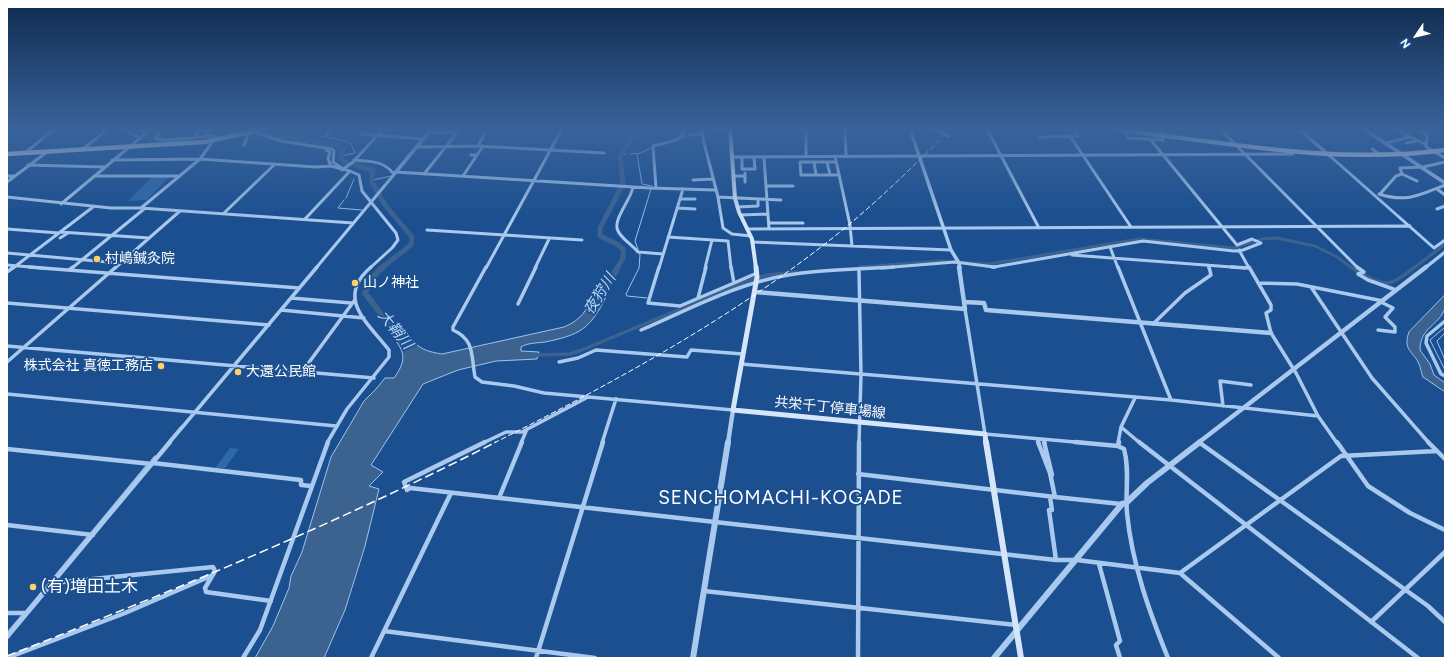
<!DOCTYPE html>
<meta charset="utf-8">
<style>
body{margin:0}
#map{position:relative;width:1452px;height:665px;overflow:hidden;background:#1b4f8f;font-family:Figtree,sans-serif}
canvas{display:block}
.frame{position:absolute;inset:0;border:8px solid #fff;pointer-events:none}
.north{position:absolute;left:1396px;top:16px;width:40px;height:40px;-webkit-text-stroke:3px #1b4f8f;paint-order:stroke;rotate:235deg;font-size:11px;font-weight:700;line-height:16px;text-align:center;color:#fff}
.north::after{content:'';display:block;margin:auto;width:14px;height:18px;background:#fff;clip-path:polygon(50% 0,100% 100%,50% 72%,0 100%)}
</style>
<div id="map">
<canvas width="1452" height="665"></canvas>
<div class="frame"></div>
<div class="north">N</div>
</div>
<script>
const context = document.querySelector('canvas').getContext('2d');
context.lineJoin = 'round';
function fill(path, color) {
  context.fillStyle = color;
  context.fill(path, 'evenodd');
}
function strokePath(path, color, width, dash) {
  context.strokeStyle = color;
  context.lineWidth = width;
  context.lineCap = dash ? 'butt' : 'round';
  context.setLineDash(dash || []);
  context.stroke(path);
}
function write(font, color, halo, rows, align = 'center') {
  context.font = font + ' Figtree,"Noto Sans JP",sans-serif';
  context.lineWidth = 3.5;
  context.setLineDash([]);
  context.textBaseline = 'middle';
  context.strokeStyle = halo;
  context.fillStyle = color;
  for (const [text, x, y, turn = 0] of rows) {
    context.save();
    context.translate(x, y);
    context.rotate((+turn || 0) * Math.PI / 180);
    context.textAlign = isNaN(turn) ? turn : align;
    if (halo) context.strokeText(text, 0, 0);
    context.fillText(text, 0, 0);
    context.restore();
  }
}
fill(new Path2D(`
 M152 177H169L147 200 128 201Z
 M230 448 239 449 225 468H215Z`), '#2e69ad');
const water = new Path2D(`
 M594 295 606 297C590 329 580 335 545 342 537 343 527 343 521 347V351L539 352 537 359 496 361 458 370 423 384 371 465 383 472 369 486 379 489 365 546 345 610 324 658H255L273 626 289 588 291 576 302 552 331 457 364 401 376 389 385 378H394C410 356 402 350 388 329L401 325C416 344 416 350 442 354L564 327C581 320 586 311 594 295Z
 M1445 295C1445 298 1446 304 1445 308 1439 326 1420 327 1420 350L1430 364 1434 375 1445 383V392L1423 377C1421 373 1421 368 1419 364 1414 352 1402 350 1409 332Z`);
fill(water, '#3c6290');
strokePath(water, '#9cc4f0', 1);
strokePath(new Path2D(`
 M273 129 277 135
 M316 129 320 136 342 140 351 144 355 153 341 156
 M422 138 429 129
 M676 142 685 136 686 131
 M631 154 641 153 651 148
 M637 154 642 184 652 186
 M620 155 626 154
 M394 172 420 140
 M373 180 391 176
 M346 198 354 179
 M344 200 338 208 362 210
 M647 298 627 296 626 294 639 268 640 255 635 241 651 189
 M1445 327 1430 340 1445 370
 M1445 333 1437 341 1445 360
 M169 440 181 426`), '#9cc4f0', 1);
strokePath(new Path2D(`
 M151 461 155 456
 M90 534 147 465
 M25 612 88 536
 M7 633 23 614`), '#9cc4f0', 1.5);
strokePath(new Path2D(`
 M860 267 941 261 989 264 1139 239 1233 248 1262 239 1277 238 1315 246 1337 257 1352 268
 M1414 268 1445 244`), '#3c6290', 3);
strokePath(new Path2D(`
 M860 267H863
 M1351 267C1360 273 1377 284 1388 283 1398 282 1408 272 1415 267
 M534 355 570 354 582 350 745 282 767 275 796 272`), '#3c6290', 3.5);
strokePath(new Path2D(`
 M134 129 154 140 188 141
 M254 130 270 135 336 145 343 150 340 157 344 162 373 170 372 182 385 205 412 237 411 245 381 268
 M617 268 623 258V249L617 244 600 236V228L623 184 620 155 638 129`), '#3c6290', 5);
strokePath(new Path2D(`
 M383 267C374 274 369 282 365 293L385 319 399 333
 M598 302 618 267`), '#3c6290', 6);
strokePath(new Path2D(`
 M122 129 140 138
 M138 129 146 133
 M160 129 156 138 163 140 193 138 202 129
 M703 129V139L718 197 723 228 732 234 751 236
 M806 129V156
 M845 129 846 156
 M932 129 949 136
 M987 129 1039 228
 M1074 129 1078 136H1070L1131 227
 M1158 129 1163 135V140L1150 139 1237 245 1252 239 1261 243
 M1220 129 1358 268
 M1395 129 1425 144
 M1419 129 1427 136 1426 147 1445 158
 M703 130 730 129
 M1123 130 1129 138 1150 139
 M200 131H210L206 136
 M231 132 234 129
 M254 132 281 141 332 149 334 151 333 162 342 168
 M428 133 458 132
 M362 134 424 139
 M484 135 478 146 604 153
 M689 135 704 134
 M326 136 331 129
 M194 137 215 136
 M1040 137 1070 136
 M1386 143 1410 137
 M1406 143 1417 141
 M244 145 249 133
 M417 147 478 146
 M83 149 108 129
 M1372 149 1379 154
 M326 150 330 152 328 159 331 166
 M25 153 54 129
 M471 155H477
 M835 156 850 225 852 246
 M1330 156 1434 248 1445 240
 M732 157 1293 154
 M742 157V169H755L754 158
 M764 158 769 229
 M112 160 200 159 316 167 331 166 350 171 305 219
 M354 160C372 162 382 160 394 174
 M814 162 816 175
 M827 162 830 175
 M836 162H800L801 175H839
 M28 165 105 167
 M342 170 353 162 383 129
 M350 171 359 175 362 191 396 233 398 240 392 248 370 268
 M396 172 650 188 715 190
 M745 173V182
 M424 174 460 129
 M1402 174 1417 181
 M7 176H15
 M94 176H179
 M463 176 483 146
 M734 176H745
 M693 180 713 179
 M7 182 47 152
 M766 186H793
 M633 187C631 200 612 220 618 231 622 239 632 245 638 252L663 254
 M656 188 653 146C665 142 681 143 685 129
 M1437 189 1445 195
 M1379 194C1406 203 1420 195 1445 185
 M1380 194 1396 176 1402 174 1400 168 1423 167 1445 162
 M7 197 111 208H141L353 223
 M718 197 781 200
 M680 199H695
 M61 204 151 129
 M737 207 758 206V199
 M141 208 200 159 213 141
 M677 208 695 209
 M1437 209 1445 206
 M223 214 275 164
 M740 215 768 214
 M769 223H803
 M7 229 59 233
 M748 229 1410 226
 M427 230 582 240
 M60 232 149 238
 M668 237 728 241 731 268
 M60 238 68 233
 M752 242 951 250
 M1110 247 1118 268
 M1239 250 1249 268
 M7 253 119 263
 M1072 255 1245 268
 M7 265 42 268
 M1208 265 1209 268
 M13 268 93 207
 M72 268 144 209
 M115 268 180 211
 M316 268 432 129
 M486 268 562 129
 M535 268 549 239
 M659 268 683 189
 M705 268 712 240
 M881 268 955 262 994 267 1143 241 1234 251 1243 250 1261 243`), '#a9c9ee', 3);
strokePath(new Path2D(`
 M29 267 299 288
 M486 267 453 327V330C475 340 471 355 475 377L482 382 514 386 544 393 733 410
 M659 267 648 303 680 306 734 283
 M731 267 734 283 757 273
 M992 267H995
 M1118 267 1171 400 1318 416
 M1231 267 1248 268
 M1249 267 1271 305V310L1266 313 1271 333 1296 373 1318 416 1337 443
 M1357 267 1364 272 1358 274
 M69 270 73 267
 M7 272 14 267
 M1358 274 1368 280 1396 290
 M1258 283 1297 284 1383 301
 M1311 287 1372 378 1429 443
 M291 298 351 303
 M698 298 706 267
 M7 303 269 325
 M518 304 536 267
 M965 309 985 434 1086 443
 M281 310 364 318
 M1445 321 1427 336 1426 343 1441 374 1445 376
 M1153 324 1185 293 1211 275 1209 267
 M641 330C683 312 724 290 769 279 809 269 853 270 894 267
 M1378 330 1395 332V327L1385 317 1393 308 1381 302
 M7 346 374 378
 M7 362 116 267
 M559 362 578 358 596 350 687 357 691 350 743 354
 M741 364 1171 400
 M302 372 354 301
 M7 394 336 426
 M1223 406 1220 381 1251 385
 M1121 427 1140 443
 M1037 439 1039 443
 M1044 440 1045 443
 M169 443 317 267
 M327 443 347 409 389 357V350C367 322 335 298 371 267
 M483 443 506 432H522L588 397
 M521 443 527 429
 M602 443 616 399
 M859 443 861 375 859 270
 M1118 443 1121 427 1135 398`), '#a9c9ee', 3.5);
strokePath(new Path2D(`
 M485 442 404 482 407 490 410 488 1056 560H1077L1180 573 1279 658
 M1038 442 1050 473 1055 497 1121 504
 M1044 442 1052 475
 M1075 442 1118 446 1124 449C1130 470 1125 492 1127 513 1132 564 1149 611 1168 658
 M1139 442 1418 658
 M1337 442 1368 486 1410 513 1445 530
 M1428 442 1445 459
 M1200 443 1428 606 1445 622
 M1118 446 1119 442
 M7 449 152 464
 M153 463 301 480V485L311 486
 M858 474 1055 497
 M1050 497 1052 510H1049L1056 560
 M499 498 522 442
 M7 525 93 535
 M1099 564 1120 641 1116 645 1120 658
 M1180 573 1341 456 1437 451
 M53 583 213 567 215 571 205 588 206 592 271 601
 M704 591 1016 625
 M7 613H27
 M1371 622 1445 552
 M384 631 595 658
 M7 637 170 442
 M7 658 125 613 213 575
 M243 658 260 630 328 442
 M371 658 451 493
 M536 658 603 442
 M858 658 859 442`), '#a9c9ee', 4.5);
strokePath(new Path2D(`
 M910 129 951 250 959 263 960 268
 M1299 129 1330 156
 M1364 129 1445 183
 M1425 268 1445 252`), '#a9c9ee', 3.5);
strokePath(new Path2D(`
 M755 292 965 309 959 267
 M965 302 984 303 986 310 1271 333
 M728 443 733 410
 M1198 443 1426 267`), '#a9c9ee', 4.5);
strokePath(new Path2D(`
 M693 658 728 442
 M994 658 1122 504 1126 503 1147 483 1200 442`), '#a9c9ee', 6);
strokePath(new Path2D(`
 M730 129 735 198 739 212 752 239 756 268`), '#d6e6fa', 4);
strokePath(new Path2D(`
 M756 267 757 277 733 410 985 434 986 443`), '#d6e6fa', 5);
strokePath(new Path2D(`
 M986 442 1021 658`), '#d6e6fa', 6);
strokePath(new Path2D(`
 M1113 129C1223 142 1334 165 1445 150
 M7 154 204 142 264 129`), '#f0f6ff', 4.5);
strokePath(new Path2D(`
 M494 443C611 384 727 321 830 240 873 206 912 168 950 129`), '#fff', 1, [5.5, 2.5]);
strokePath(new Path2D(`
 M7 656C173 591 338 523 496 442`), '#fff', 1.5, [9, 4]);
const sky = context.createLinearGradient(0, 0, 0, 222);
sky.addColorStop(0, '#0f2b4f');
sky.addColorStop(0.58, '#39639b');
sky.addColorStop(1, '#39639b00');
context.fillStyle = sky;
context.fillRect(0, 0, 1452, 222);
for (const [x, y, r, color] of [
 [97,259,4,"#ffd166"],
 [355,283,4,"#ffd166"],
 [161,366,4,"#ffd166"],
 [238,372,4,"#ffd166"],
 [33,587,4,"#ffd166"]
]) {
  const dot = new Path2D();
  dot.arc(x, y, r, 0, 2 * Math.PI);
  context.fillStyle = color;
  context.fill(dot);
  strokePath(dot, '#1b4f8f', 1.5);
}
write('14px', '#fff', '#1b4f8f', [
 ["村嶋鍼灸院",105,259],
 ["山ノ神社",363,283],
 ["株式会社 真徳工務店",153,366,"right"],
 ["大還公民館",246,372]
], 'left');
write('14px', '#fff', '#1b4f8f', [
 ["共栄千丁停車場線",830,408,6]
]);
write('italic 15px', '#b5d3f5', '#1b4f8f', [
 ["夜狩川",600,294,-58],
 ["大鞘川",395,330,51]
]);
write('17px', '#fff', '#1b4f8f', [
 ["(有)増田土木",41,587]
], 'left');
context.letterSpacing = '1px';
write('19px', '#fff', '#1b4f8f', [
 ["SENCHOMACHI-KOGADE",781,498]
]);
context.letterSpacing = '0px';
</script>
